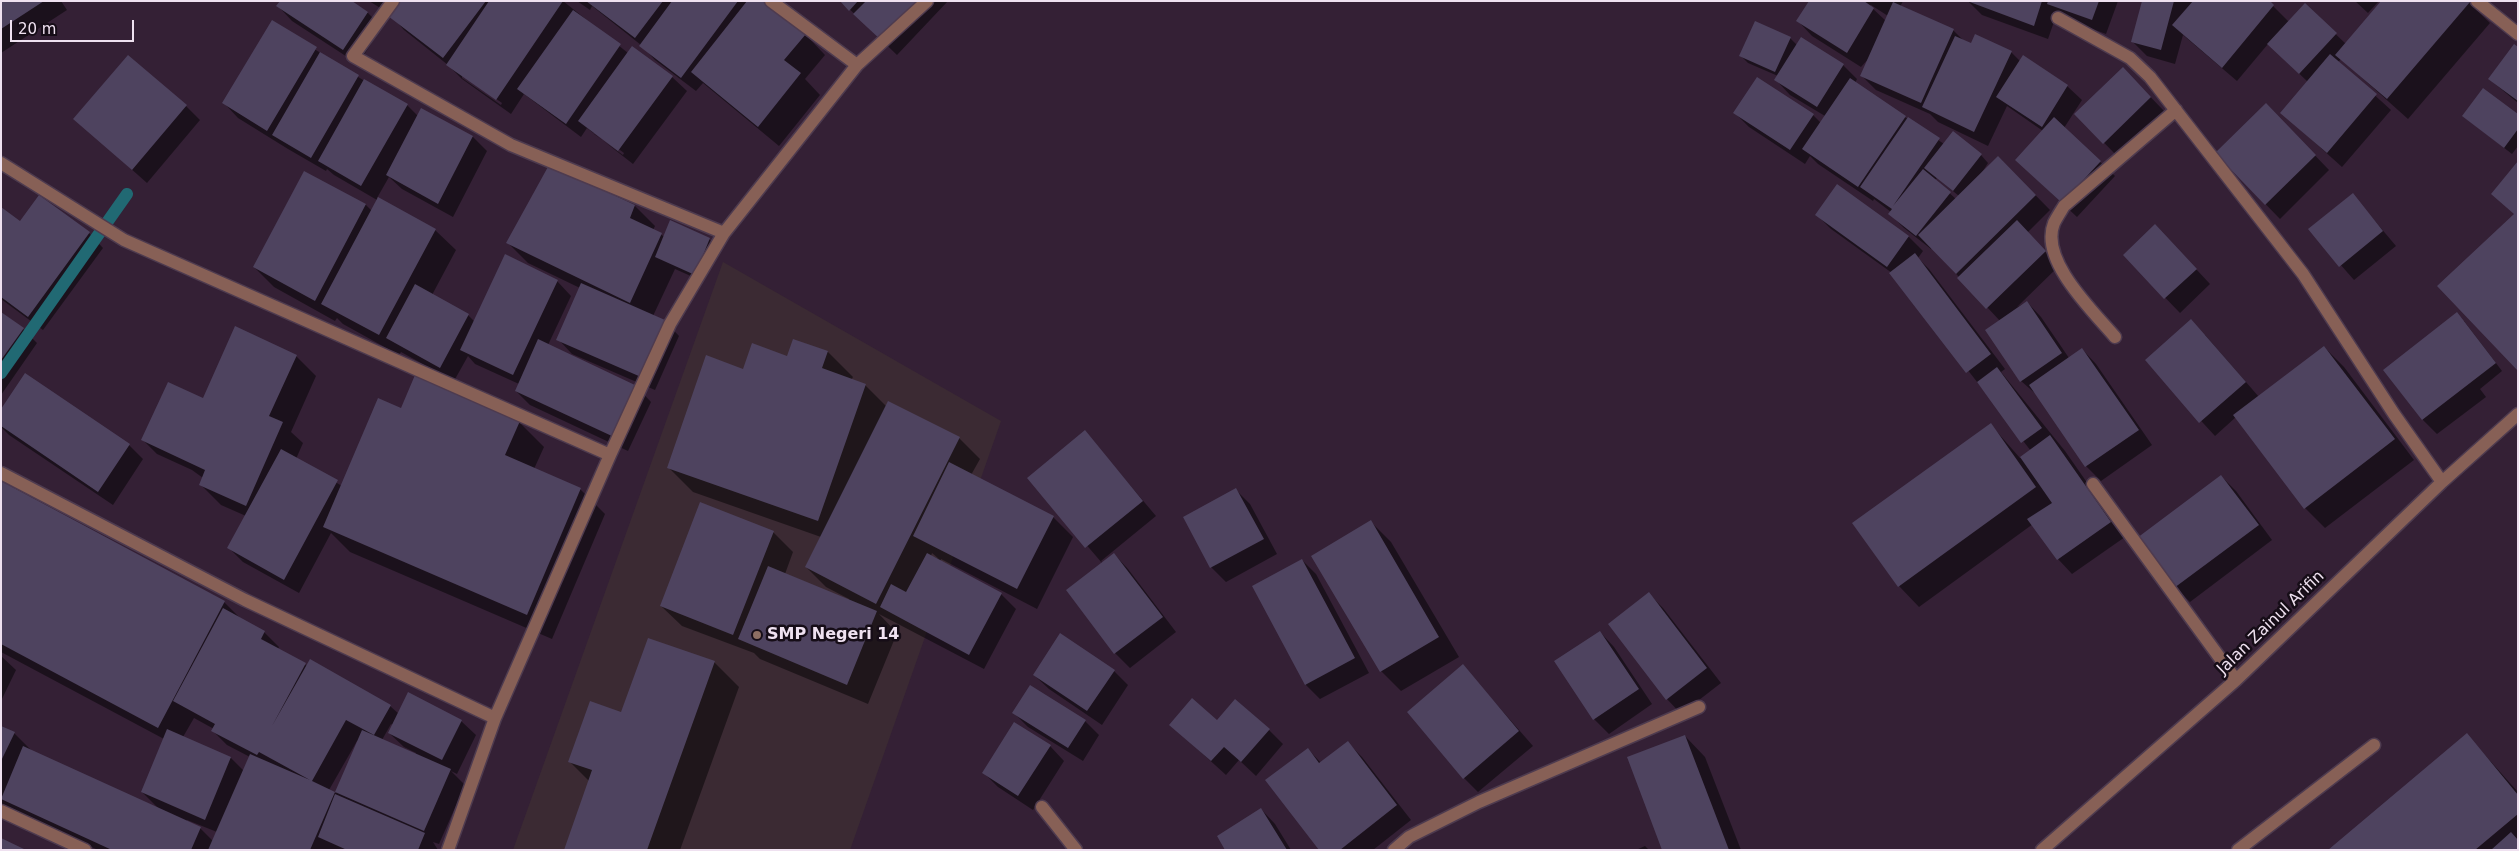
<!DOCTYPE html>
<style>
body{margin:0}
#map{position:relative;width:2519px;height:851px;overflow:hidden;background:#342035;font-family:"DejaVu Sans",sans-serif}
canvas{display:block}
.frame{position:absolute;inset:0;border:2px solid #efe1f0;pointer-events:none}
.scale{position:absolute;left:10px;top:20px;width:124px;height:22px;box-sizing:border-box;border:2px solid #efe1f0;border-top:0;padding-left:6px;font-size:15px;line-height:18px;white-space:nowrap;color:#efe1f0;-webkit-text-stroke:4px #160d17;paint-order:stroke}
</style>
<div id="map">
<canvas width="2519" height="851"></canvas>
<div class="frame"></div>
<div class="scale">20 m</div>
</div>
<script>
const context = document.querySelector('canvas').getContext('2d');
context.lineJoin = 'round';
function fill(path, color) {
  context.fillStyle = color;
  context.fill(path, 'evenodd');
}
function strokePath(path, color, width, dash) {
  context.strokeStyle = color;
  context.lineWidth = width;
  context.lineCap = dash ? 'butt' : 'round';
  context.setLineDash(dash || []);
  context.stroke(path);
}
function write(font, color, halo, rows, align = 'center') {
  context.font = font + ' "DejaVu Sans",sans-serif';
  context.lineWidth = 5;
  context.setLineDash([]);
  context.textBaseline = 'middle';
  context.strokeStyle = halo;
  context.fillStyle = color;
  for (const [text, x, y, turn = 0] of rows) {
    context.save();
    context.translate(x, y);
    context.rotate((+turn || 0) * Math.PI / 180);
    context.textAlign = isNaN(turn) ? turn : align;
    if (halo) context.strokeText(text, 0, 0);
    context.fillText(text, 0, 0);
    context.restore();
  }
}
fill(new Path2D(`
 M723 262 1001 421 850 850H513Z`), '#3b2a33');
fill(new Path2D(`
 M1 1H61L67 10 1 53Z
 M350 1 368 13 382 27 358 64 292 21 278 6Z
 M369 1H563L628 53 672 77 687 91 633 164 587 128 581 137 524 94 511 114 462 79 448 65 404 30 390 14ZM462 75 502 103 501 105 462 78ZM594 131 624 153 623 155 594 134Z
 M577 1H764L805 34 825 55 805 79 820 95 779 146 703 83 696 91 655 60 641 45 592 6 590 10Z
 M841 1H948L897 55Z
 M1810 1H1903L1900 7 1953 30 1965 42 2011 52 2020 61 2023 57 2067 86 2082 100 2064 128 2115 176 2077 217 2031 174 2043 131 2007 106 1988 146 1938 122 1930 114 1876 90 1861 75 1870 57 1861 67 1812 36 1798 21ZM1871 5 1888 16 1886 21 1870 6Z
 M1968 1H2118L2106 34 2063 18 2057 13 2048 39 1982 15Z
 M2143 1H2192V4L2268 1 2289 22 2305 5 2346 44 2383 1H2467L2490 23 2408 119 2341 59 2338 62 2391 110 2342 167 2282 113 2308 82 2268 44 2237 81 2183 35 2175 64 2147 56 2132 41Z
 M2355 1H2379L2368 13Z
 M272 22 363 80 407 105 418 116 422 110 473 137 487 151 453 217 402 189 389 177 377 198 435 230 456 250 432 295 468 315 474 321 557 281 571 296 548 345 637 387 651 402 628 451 530 405 516 391 519 384 475 364 468 356 454 381 401 352 399 355 343 324 337 318 335 321 274 287 254 267 304 172 366 205 372 211 377 200 334 175 327 169 326 171 288 149 238 118 224 103Z
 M1756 23 1790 38 1797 45 1843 65 1857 79 1855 83 1944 144 1981 155 1988 163 1981 174 1998 157 2050 210 2027 233 2059 266 2017 307 2027 302 2041 317 2069 358 2082 349 2096 364 2152 445 2101 481 2086 466 2037 395 2021 381 1986 330 2000 321 1932 248 1931 249 1904 228 1890 214 1891 212 1874 199 1873 201 1818 164 1810 156 1805 164 1749 127 1735 113 1813 115 1821 123 1825 116 1790 95 1776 80 1778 76 1748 63 1740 55ZM1937 178 1959 196 1956 199 1935 180Z
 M2518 48V103L2489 79Z
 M2137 83 2165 112 2118 157 2076 114Z
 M186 106 200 120 147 183 75 119Z
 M2518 115V146L2512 154 2463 116Z
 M2280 119 2329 170 2280 219 2216 153Z
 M1838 186 1909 237 1923 251 1918 258 1929 269 2005 369 2001 372 2065 451 2125 537 2072 574 2058 559 2033 524 1919 607 1899 586 1991 425 2020 458 2031 451 1892 273 1831 229 1817 215Z
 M2353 195 2396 246 2354 280 2310 230Z
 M635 206 655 226 653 230 665 237 709 239 716 246 702 281 675 269 653 316 665 321 679 336 655 390 572 354 558 339 580 288 528 263 508 243Z
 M1 209 20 223 89 233 103 248 43 330 1 299Z
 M2169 240 2210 284 2180 313 2124 255Z
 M1 314 23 329 37 343 1 395Z
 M2464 321 2502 371 2480 389 2486 397 2437 434 2423 420 2385 370Z
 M2205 335 2259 397 2324 347 2344 367 2414 460 2325 528 2305 508 2236 417 2215 436 2146 361Z
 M794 340 828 352 853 377 851 380 865 385 887 407 959 438 980 459 971 475 1053 517 1073 537 1037 609 941 559 940 561 1001 594 1016 609 984 669 879 614 897 633 868 704 760 659 754 653 682 626 661 606 773 532 793 552 785 574 849 601V599L826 587 806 567 821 537 693 492 668 467 744 371 788 357ZM932 553 939 559 931 556Z
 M296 356 316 376 291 432 303 443 296 459 342 486 401 409 519 422 544 447 534 469 580 489 605 514 552 639 350 552 331 533 299 593 243 562 229 548 246 516 221 505 200 484 203 478 192 470 157 454 143 440 203 399Z
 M1 411 129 445 143 459 113 505 9 435 1 427Z
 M1085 432 1156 516 1101 561 1103 563 1114 554 1128 569 1176 632 1130 668 1115 653 1067 590 1102 563 1029 478Z
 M2221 476 2236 491 2272 540 2190 602 2175 587Z
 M1 483 224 602 241 619 264 632 279 647 278 649 307 666 364 692 390 706 399 714 461 721 476 735 457 774 451 771 465 785 439 844 433 842 438 850H98L16 812 10 807 5 816 1 814V727L14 733 33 752 159 809 142 792 164 739 1 652ZM194 718 214 729 213 731 227 745 250 757 244 771 231 758 183 737ZM391 724 393 725 389 733 404 747 416 753 415 755 382 740ZM357 741H359L336 793 329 790ZM187 820 217 832 213 841 200 828 186 822Z
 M1236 490 1250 504 1277 554 1226 582 1211 567 1184 518Z
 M1371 522 1391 542 1459 657 1401 691 1381 671Z
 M1302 560 1316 574 1369 673 1320 699 1306 685 1253 586Z
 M1649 594 1663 608 1721 683 1681 714 1667 699Z
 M1600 632 1614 647 1652 704 1609 734 1594 719 1556 662Z
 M1 656 16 670 1 701Z
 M714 662 739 687 680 850H565L589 781 570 762 622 714Z
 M1463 666 1533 746 1478 792 1464 778Z
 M1114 671 1128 685 1102 725 1049 689 1034 675Z
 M1014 713 1085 721 1099 735 1083 761 1028 727Z
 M1217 721 1269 730 1283 744 1256 776 1239 760 1226 775 1171 725Z
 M2467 735 2518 792V850H2330Z
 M1685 736 1705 757 1741 850H1664Z
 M1348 743 1362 757 1411 820 1373 850H1320L1308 749 1321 763Z
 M1050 746 1064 761 1033 810 998 787 984 773Z
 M1261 809 1275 824 1291 850H1227Z
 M1645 846 1649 850H1636Z`), '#0007');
strokePath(new Path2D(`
 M1 373 127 194`), '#216973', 12);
fill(new Path2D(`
 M1 1H44L1 29Z
 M280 1H352L368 12 343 50 276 6Z
 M399 1H486L443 58 388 16Z
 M489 1H563L496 100 446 65Z
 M586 1H663L635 38Z
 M672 1H738L681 78 639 46Z
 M747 1H766L806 34 784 60 801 73 758 127 691 72Z
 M840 1H858L849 11Z
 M866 1H920L882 41 853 14Z
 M1809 1H1864L1874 8 1847 53 1796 21Z
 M1967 1H2042L2034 26Z
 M2048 1H2099L2092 20 2047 4Z
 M2142 1H2174L2161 50 2131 42Z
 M2193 1H2270L2274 5 2222 68 2172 25Z
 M2381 1 2470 2 2387 99 2335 55Z
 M1893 2 1954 29 1921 103 1860 76Z
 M2305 3 2337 33 2299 74 2267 44Z
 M573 10 621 44 566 124 517 89Z
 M272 20 317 47 267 131 222 103Z
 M1755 21 1791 37 1775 72 1739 56Z
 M1975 34 2012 51 1974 132 1922 107 1955 36 1971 43Z
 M1801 37 1844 64 1817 107 1774 80Z
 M2514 44 2518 47V101L2488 79Z
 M632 46 673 76 618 151 578 121Z
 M320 52 359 75 311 158 272 135Z
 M2330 54 2377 94 2327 153 2280 113Z
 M128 55 187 105 132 170 73 119Z
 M2023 55 2068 85 2042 127 1996 97Z
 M2123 67 2151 97 2103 144 2074 114Z
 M1757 77 1814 114 1790 150 1733 113Z
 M1850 78 1906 116 1858 187 1802 149Z
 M364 79 408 104 361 186 318 161Z
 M2483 88 2518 114V129L2504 148 2462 116Z
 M2266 103 2316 155 2265 205 2215 153Z
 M421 108 473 136 438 204 386 175Z
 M1908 117 1940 138 1893 206 1923 169 1951 192 1916 236 1888 214 1892 209 1860 187Z
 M2054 117 2101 161 2062 203 2015 160Z
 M1953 131 1982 154 1953 191 1924 168Z
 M1998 156 2036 195 1956 274 1918 235Z
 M2518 161V371L2437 286 2514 214 2491 194Z
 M549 165 635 205 630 218 662 233 630 303 506 243Z
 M304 171 366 204 315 301 253 267Z
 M1837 184 1909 236 1887 267 1815 215Z
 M2353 193 2383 231 2339 267 2308 229Z
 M39 195 90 232 28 317 1 297V207L20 221Z
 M378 197 436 229 379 335 321 304Z
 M670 220 710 238 695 275 655 257Z
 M2017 220 2046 251 1986 309 1957 278Z
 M2155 224 2197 269 2164 299 2123 255Z
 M1915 253 1991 354 1966 373 1889 273Z
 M505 254 558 280 513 375 460 350Z
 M581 283 665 320 641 377 556 340Z
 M415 284 469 314 440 368 386 338Z
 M2027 301 2062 353 2020 382 1985 330Z
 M1 312 24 328 1 360Z
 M2457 312 2496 363 2422 420 2383 370Z
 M2191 319 2246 382 2199 423 2145 360Z
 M235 326 297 355 269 416 283 422 246 506 199 485 205 470 141 440 168 382 203 398Z
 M538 339 637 386 614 437 515 391Z
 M793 339 828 351 822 368 866 384 818 521 667 468 706 355 743 369 752 343 787 356Z
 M2324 346 2395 439 2304 509 2233 415Z
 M2082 348 2139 430 2085 467 2029 385Z
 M1997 367 2042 428 2021 443 1977 382Z
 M25 373 130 444 98 492 1 426V409Z
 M415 375 520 421 505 455 581 488 527 615 323 527 378 398 401 408Z
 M888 401 960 437 876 604 805 567Z
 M1991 423 2036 487 1898 587 1852 523Z
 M1085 430 1143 501 1085 548 1027 478Z
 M2050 435 2111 522 2057 560 2027 519 2052 503 2020 457Z
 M281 449 338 480 284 580 227 548Z
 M949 462 1054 516 1017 589 913 536Z
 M2221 475 2259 525 2174 588 2137 538Z
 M1 481 225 601 158 728 1 644Z
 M1236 488 1264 539 1210 568 1183 517Z
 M700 502 774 531 733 635 660 606Z
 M1371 520 1439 637 1380 672 1311 556Z
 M927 553 1002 593 969 655 880 607 891 584 906 592Z
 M1114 553 1163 617 1114 654 1066 590Z
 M1302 559 1355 658 1305 685 1252 586Z
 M768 566 877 611 847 685 738 639Z
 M1649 592 1707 668 1666 700 1608 624Z
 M223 608 265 631 261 639 306 663 272 726 310 659 391 705 374 735 346 720 312 781 335 792 310 850H208L250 754 310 780 259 752 257 755 211 731 215 724 173 701Z
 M1600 631 1639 689 1593 720 1554 661Z
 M1060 633 1115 670 1087 711 1033 675Z
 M648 638 715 661 647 850H564L592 770 568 762 590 701 621 712Z
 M1463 664 1519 731 1463 779 1407 712Z
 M1030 685 1086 720 1068 748 1012 713Z
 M408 692 462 720 442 760 388 733Z
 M1192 698 1217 720 1235 699 1270 729 1241 762 1224 747 1211 761 1169 725Z
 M1014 722 1051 745 1018 796 982 773Z
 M1 726 15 732 1 761Z
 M167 729 231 757 205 820 141 792Z
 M362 730 451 769 424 831 335 792Z
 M2467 733 2518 795V814L2475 850H2328Z
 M1685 735 1729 850H1662L1627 757Z
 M1348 741 1397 805 1340 850H1319L1265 780 1308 748 1319 763Z
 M23 746 201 827 191 850H112L1 799Z
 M335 794 425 833 418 850H347L318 837Z
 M1261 808 1287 850H1225L1217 836Z
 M2511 832 2518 840V850H2491Z
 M1 838 26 850H1Z`), '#4e435f');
const minor = new Path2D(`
 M393 1 353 56 511 145 724 233
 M771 1 857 65
 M2477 1 2518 34
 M2058 18 2130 58 2150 77 2303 274 2394 414 2442 482
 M1 163 124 240 610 455
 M2115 337C2093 311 2039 260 2054 223 2057 217 2061 211 2064 206L2176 110
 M1 473 245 600 495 718
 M2093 484 2236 680
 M1042 807 1076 850
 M1 811 85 850
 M448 850 495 718 610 455 670 324 724 233 857 65 927 1
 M1394 850 1409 837 1479 802 1699 707
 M2042 850 2236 680 2442 482 2518 414
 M2238 850 2374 745`);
strokePath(minor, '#4e3b4f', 15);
strokePath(minor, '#876056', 12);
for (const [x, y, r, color] of [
 [757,635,5,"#8d6e63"]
]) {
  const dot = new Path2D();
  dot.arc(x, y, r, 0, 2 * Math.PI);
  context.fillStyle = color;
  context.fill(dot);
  strokePath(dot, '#160d17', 2);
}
write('16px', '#efe1f0', '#160d17', [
 ["Jalan Zainul Arifin",2271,623,-44]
]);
write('bold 16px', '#efe1f0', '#160d17', [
 ["SMP Negeri 14",767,635]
], 'left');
</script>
